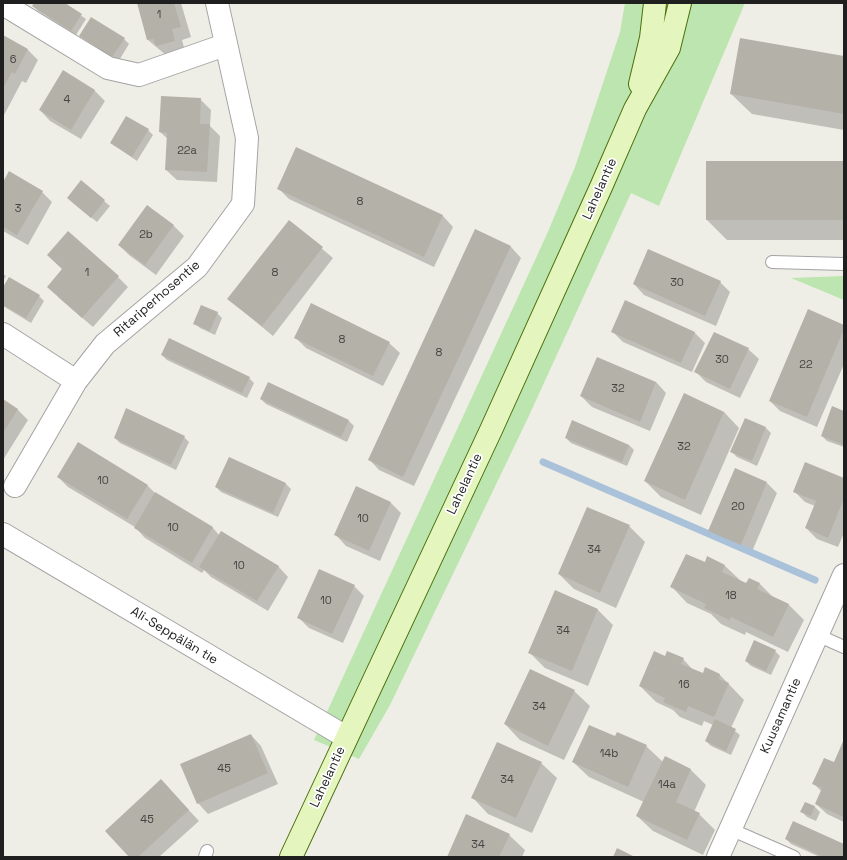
<!DOCTYPE html>
<meta charset="utf-8">
<style>
body{margin:0}
#map{position:relative;width:847px;height:860px;overflow:hidden;background:#efeee6;font-family:"Space Grotesk",sans-serif}
canvas{display:block}
.frame{position:absolute;inset:0;border:4px solid #1f1f1f;pointer-events:none}
</style>
<div id="map">
<canvas width="847" height="860"></canvas>
<div class="frame"></div>
</div>
<script>
const context = document.querySelector('canvas').getContext('2d');
context.lineJoin = 'round';
function fill(path, color) {
  context.fillStyle = color;
  context.fill(path, 'evenodd');
}
function strokePath(path, color, width, dash) {
  context.strokeStyle = color;
  context.lineWidth = width;
  context.lineCap = dash ? 'butt' : 'round';
  context.setLineDash(dash || []);
  context.stroke(path);
}
function write(font, color, halo, rows, align = 'center') {
  context.font = font + ' "Space Grotesk",sans-serif';
  context.lineWidth = 3.5;
  context.setLineDash([]);
  context.textBaseline = 'middle';
  context.strokeStyle = halo;
  context.fillStyle = color;
  for (const [text, x, y, turn = 0] of rows) {
    context.save();
    context.translate(x, y);
    context.rotate((+turn || 0) * Math.PI / 180);
    context.textAlign = isNaN(turn) ? turn : align;
    if (halo) context.strokeText(text, 0, 0);
    context.fillText(text, 0, 0);
    context.restore();
  }
}
fill(new Path2D(`
 M625 3H745L659 206 631 193 527 420 390 705 359 759 314 740 547 234 575 167 620 32Z
 M844 276V300L791 278Z`), '#bce5af');
fill(new Path2D(`
 M35 3H63L86 19 76 35 38 11 33 6Z
 M138 3H181L191 37 182 40 185 51 167 56 148 40Z
 M3 36 28 50 38 60 26 83 22 81 3 117Z
 M80 36 124 39 129 44 118 62Z
 M844 57V130L752 114 731 94Z
 M94 90 105 101 81 139 50 121 40 110Z
 M200 99 211 110 210 126 220 136 217 182 177 180 166 170 168 139 160 132Z
 M148 130 153 135 137 161 111 143Z
 M297 148 443 216 453 227 434 267 289 199 278 188Z
 M844 162V240H727L707 220Z
 M81 182 110 206 97 222 73 203Z
 M3 184 42 192 52 202 28 245 3 231Z
 M147 206 174 226 184 236 156 275 129 255 119 245Z
 M289 221 333 258 273 336 228 299Z
 M476 231 511 247 521 258 414 486 379 470 369 459Z
 M63 270 118 277 128 287 93 327 58 297Z
 M3 274 6 276 3 281Z
 M720 282 730 292 716 326 644 295 634 284Z
 M3 289 39 296 44 301 31 323 3 306Z
 M217 313 222 318 215 335 200 328 195 323Z
 M844 326V364L817 427 780 411 770 401Z
 M612 331 694 332 705 343 692 372 623 342Z
 M295 337 389 343 400 353 383 386 306 348Z
 M748 349 759 359 740 398 706 382 696 372Z
 M162 355 249 378 254 383 247 398 167 360Z
 M656 382 666 393 650 431 592 407 581 396Z
 M268 384 349 421 354 426 347 442 266 404 261 399Z
 M684 394 724 412 739 428 701 515 661 497 645 481Z
 M3 400 18 410 28 420 3 460Z
 M844 412V447L827 441 822 436Z
 M746 420 766 428 771 433 757 466 737 457 732 452Z
 M184 437 189 442 176 470 120 443 115 438Z
 M566 438 629 445 634 450 627 466 571 443Z
 M78 444 148 486 156 494 213 528 219 535 278 566 288 577 268 611 211 577 204 570 202 573 145 538 135 527 68 487 58 477Z
 M844 479V533L838 547 817 539 806 528 815 506 805 502 794 491Z
 M767 483 777 493 751 554 720 541 710 531Z
 M286 484 291 489 278 517 221 492 216 487Z
 M357 488 391 503 401 513 380 561 346 546 336 535Z
 M629 526 645 542 616 608 574 589 559 574Z
 M708 557 725 566 741 581 747 584 749 579 760 584 773 597 788 604 804 620 788 652 746 632 745 635 721 624 711 614 687 603 672 587 705 563Z
 M354 586 364 596 343 643 309 628 299 618Z
 M555 592 598 610 613 625 588 686 545 668 530 653Z
 M775 651 780 656 771 675 751 666 746 661Z
 M666 657 683 659 694 671 703 674 720 675 744 700 731 728 740 735 731 755 711 746 706 741 713 725 704 721 702 726 680 717 673 710 656 702 640 686Z
 M574 691 590 706 564 760 520 740 505 724Z
 M251 735 261 746 278 784 208 814 198 803Z
 M844 741V822L827 814 816 804 822 792 814 784 834 764Z
 M646 746 663 762 665 757 691 770 706 785 694 812 699 814 715 830 703 855 653 831 637 816 644 802 589 777 573 762Z
 M541 763 557 778 532 833 488 814 473 798Z
 M171 791 199 821 159 857H130Z
 M805 803 815 807 820 812 816 821 807 817 802 812Z
 M509 835 525 850 522 857H448Z
 M786 839 844 845V857H820L791 844Z`), '#0003');
strokePath(new Path2D(`
 M543 462 815 580`), '#a9c2d9', 7);
fill(new Path2D(`
 M34 3H65L82 14 71 31 32 6Z
 M137 3H174L181 27 172 29 175 41 156 46 153 39 147 40Z
 M91 17 125 38 112 57 79 36Z
 M3 35 28 49 15 74 12 72 3 88Z
 M740 38 844 56V114L730 94Z
 M63 70 95 90 71 130 39 110Z
 M161 96 201 98 200 124H210L207 172 165 170 167 133 159 132Z
 M126 116 149 129 132 157 110 143Z
 M296 147 443 215 424 257 277 189Z
 M706 161H844V220H706Z
 M9 171 43 191 17 235 3 227V182Z
 M81 180 105 200 91 218 67 198Z
 M147 205 174 225 145 265 118 245Z
 M289 220 323 247 262 326 227 299Z
 M475 229 511 246 403 477 368 460Z
 M68 231 119 276 82 318 47 287 62 269 47 255Z
 M648 249 721 281 705 316 633 284Z
 M9 277 40 295 26 318 3 305V287Z
 M625 300 695 332 681 363 611 332Z
 M311 303 390 342 373 376 294 338Z
 M201 305 218 312 210 331 193 324Z
 M808 309 844 325V329L807 417 769 401Z
 M714 332 749 348 730 389 694 372Z
 M169 338 250 377 242 393 161 355Z
 M597 357 656 382 640 422 580 396Z
 M268 382 349 420 341 437 260 399Z
 M684 393 724 412 685 500 644 481Z
 M3 399 18 409 3 433Z
 M832 406 844 411V445L821 436Z
 M126 408 185 436 171 465 114 438Z
 M745 418 766 427 752 461 730 452Z
 M572 420 629 445 622 462 565 438Z
 M78 442 148 485 127 519 57 477Z
 M229 457 286 483 273 513 215 487Z
 M805 462 844 478V498L828 538 805 528 816 501 793 492Z
 M735 468 767 482 741 545 708 531Z
 M356 486 391 502 369 551 334 535Z
 M155 492 213 527 192 563 134 528Z
 M587 507 630 525 600 593 558 574Z
 M221 531 279 566 257 601 199 567Z
 M686 554 705 562 707 556 725 565 722 572 746 583 749 578 760 583 757 589 789 604 773 637 731 617 729 620 704 608 706 604 670 587Z
 M319 569 355 585 332 634 297 618Z
 M555 590 598 609 572 671 528 653Z
 M754 640 776 650 766 671 745 661Z
 M654 651 665 656 667 651 684 658 681 664 703 673 705 667 720 674 719 679 729 683 714 717 688 706 686 712 663 702 665 698 639 686Z
 M530 669 575 690 548 746 504 724Z
 M715 719 736 729 726 751 705 741Z
 M589 725 615 736 617 732 647 745 628 787 572 762Z
 M251 734 268 773 197 804 180 764Z
 M844 739V817L815 804 822 788 812 784 824 758 834 762Z
 M497 742 542 762 516 818 471 798Z
 M665 756 691 769 676 802 700 813 687 840 636 816Z
 M161 779 189 810 138 857H129L105 831Z
 M805 802 815 806 811 816 800 812Z
 M466 814 510 834 499 857H447Z
 M793 821 844 844V857H824L785 839Z
 M617 848 635 857H613Z`), '#b4b1a8');
const lane = new Path2D(`
 M772 262 844 264
 M817 635 844 647
 M730 829 794 857
 M205 857 207 851`);
const street = new Path2D(`
 M3 4 108 68 139 75 225 45
 M3 334 76 381
 M15 486 76 381 105 344 197 267 243 204 247 138 217 3
 M3 534 346 737
 M718 857 844 575`);
const secondary = new Path2D(`
 M640 84 651 38 655 3
 M291 857 491 430 601 187 635 109 669 48 680 3`);
strokePath(lane, '#a3a3a3', 14);
strokePath(street, '#a3a3a3', 24);
strokePath(secondary, '#4c6f0d', 24);
strokePath(lane, '#fff', 12);
strokePath(street, '#fff', 22);
strokePath(secondary, '#e4f5be', 22);
write('11px', '#444441', null, [
 ["1",159,15],
 ["6",13,60],
 ["4",67,100],
 ["22a",187,151],
 ["8",360,202],
 ["3",18,209],
 ["2b",146,235],
 ["1",87,273],
 ["8",275,273],
 ["30",677,283],
 ["8",342,340],
 ["8",439,353],
 ["30",722,360],
 ["22",806,365],
 ["32",618,389],
 ["32",684,447],
 ["10",103,481],
 ["20",738,507],
 ["10",363,519],
 ["10",173,528],
 ["34",594,550],
 ["10",239,566],
 ["18",731,596],
 ["10",326,601],
 ["34",563,631],
 ["16",684,685],
 ["34",539,707],
 ["14b",609,754],
 ["45",224,769],
 ["34",507,780],
 ["14a",667,785],
 ["45",147,820],
 ["34",478,845]
]);
write('13px', '#1f1f1f', '#fff', [
 ["Lahelantie",600,189,-66],
 ["Ritariperhosentie",157,299,-41],
 ["Lahelantie",465,484,-65],
 ["Ali-Seppälän tie",174,636,31],
 ["Kuusamantie",781,716,-66],
 ["Lahelantie",328,777,-65]
]);
</script>
